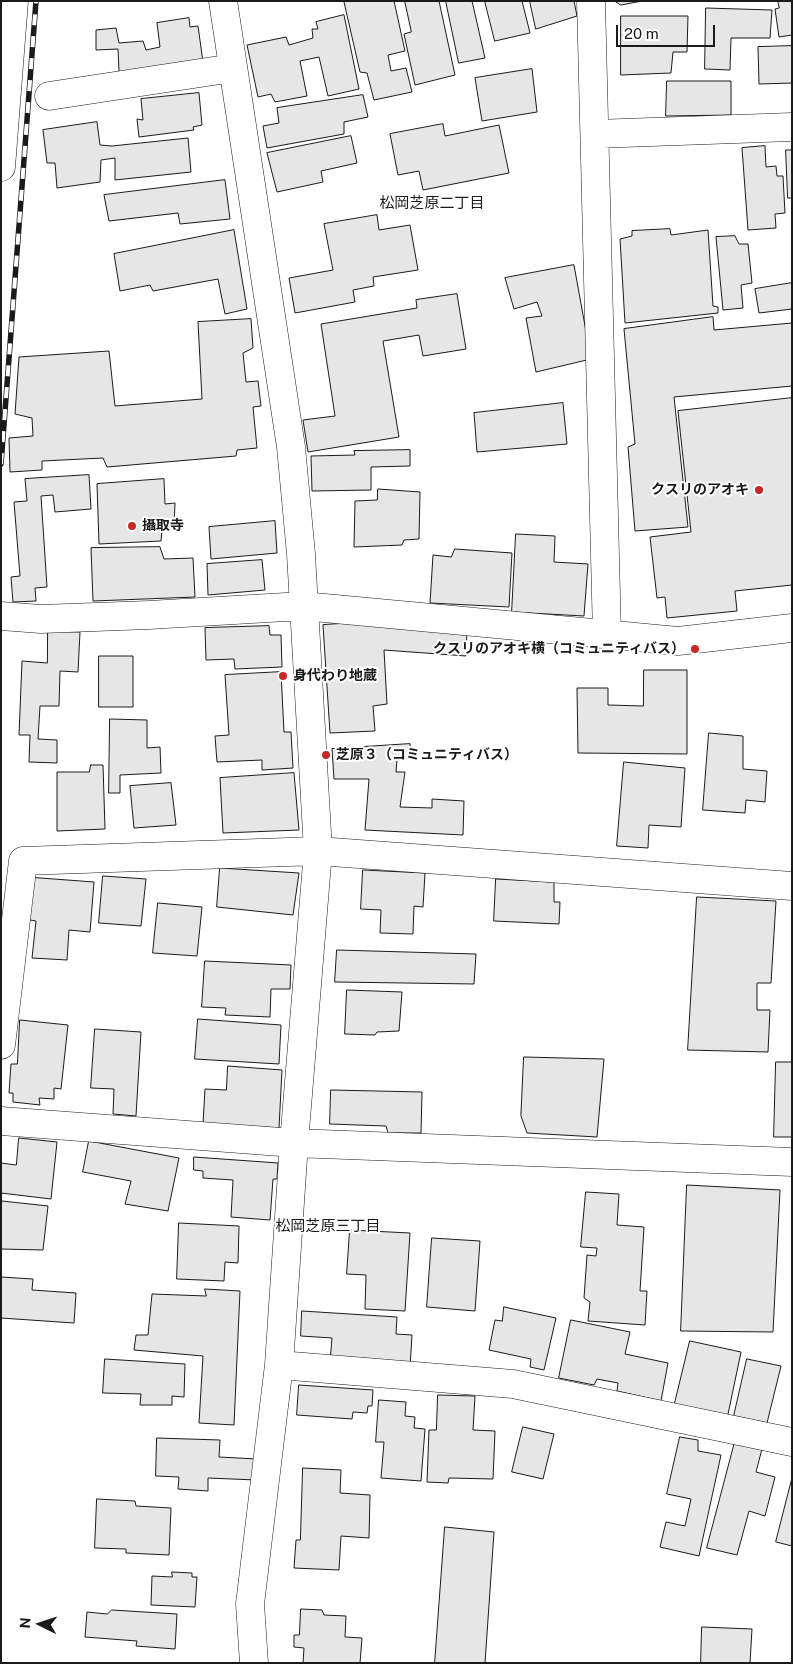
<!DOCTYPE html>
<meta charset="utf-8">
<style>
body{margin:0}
#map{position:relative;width:793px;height:1664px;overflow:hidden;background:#fff;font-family:"Public Sans",sans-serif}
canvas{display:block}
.frame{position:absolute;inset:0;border:2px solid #1a1a1a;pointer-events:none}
.north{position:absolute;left:15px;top:1599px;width:50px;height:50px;-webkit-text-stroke:4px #fff;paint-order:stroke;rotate:274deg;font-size:14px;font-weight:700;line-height:20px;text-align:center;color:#1a1a1a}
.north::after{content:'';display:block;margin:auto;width:18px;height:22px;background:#1a1a1a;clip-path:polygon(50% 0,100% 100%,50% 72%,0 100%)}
.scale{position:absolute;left:616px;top:25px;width:99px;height:22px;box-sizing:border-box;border:2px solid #1a1a1a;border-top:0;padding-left:6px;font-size:15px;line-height:18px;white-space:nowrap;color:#1a1a1a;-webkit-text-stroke:4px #fff;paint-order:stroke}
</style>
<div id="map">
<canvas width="793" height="1664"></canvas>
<div class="frame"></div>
<div class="north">N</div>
<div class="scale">20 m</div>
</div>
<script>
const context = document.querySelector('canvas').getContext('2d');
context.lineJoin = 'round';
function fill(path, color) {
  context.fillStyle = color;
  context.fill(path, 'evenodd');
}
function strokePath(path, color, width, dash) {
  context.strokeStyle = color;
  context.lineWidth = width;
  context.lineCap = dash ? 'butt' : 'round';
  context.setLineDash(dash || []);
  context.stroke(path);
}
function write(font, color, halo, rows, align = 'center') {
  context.font = font + ' "Public Sans","Noto Sans JP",sans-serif';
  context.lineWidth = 4;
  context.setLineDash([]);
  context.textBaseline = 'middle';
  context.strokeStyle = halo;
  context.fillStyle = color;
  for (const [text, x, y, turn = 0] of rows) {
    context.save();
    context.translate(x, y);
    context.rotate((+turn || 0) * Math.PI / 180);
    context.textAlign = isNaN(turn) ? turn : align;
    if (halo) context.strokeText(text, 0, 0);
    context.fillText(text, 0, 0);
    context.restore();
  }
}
const building = new Path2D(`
 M347 1H394L405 51 388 55 391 71 406 68 412 92 374 100 367 73 360 72 344 2Z
 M405 1H439L455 75 415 85 404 34 411 32Z
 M446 1H472L485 58 459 63Z
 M485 1H522L530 33 495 41Z
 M530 1H574L577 16 536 29Z
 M615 1H642L621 5Z
 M778 1H792V35L779 37 775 9 779 8Z
 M706 8 772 10 770 38H731L730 70 705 69Z
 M344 15 359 89 328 96 319 57 300 61 307 96 275 102 271 94 258 97 247 45 286 37 289 45 313 38 312 29H318L316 22Z
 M621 16H688L687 52H673L671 73 621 75Z
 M189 18 190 27 198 26 203 62 119 72 118 49 96 50V30L116 28 119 43 143 41 146 50 160 47 157 23Z
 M792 46V83L759 84 758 47Z
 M532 69 537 112 482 121 475 78Z
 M667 81H731V115L666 116Z
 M199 93 202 125 193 127 194 130 139 137 137 119 143 120 141 99Z
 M363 95 368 117 344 122V134L267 148 263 126 279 123 277 108Z
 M97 122 100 145 112 146 188 138 191 172 115 180V158L101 160 100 182 57 188 55 163H47L43 130Z
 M443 124 445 136 499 125 509 173 423 190 419 171 398 175 390 134Z
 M351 136 357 163 321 171 323 182 277 192 267 153Z
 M765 146 766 167 776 166 777 176H783L785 213 775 214 776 228 748 230 742 148Z
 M786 150H792V198H788Z
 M225 180 230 219 180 224 178 213 109 221 104 195Z
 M377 215 379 230 410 225 418 270 373 277 374 286 353 290 355 302 295 313 289 278 333 270 324 224Z
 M670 229 671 235 708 230 713 306 718 307V313L625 323 620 239 632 236V231Z
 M234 230 247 309 225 314 218 279 153 291 150 285 120 291 114 254Z
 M735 236 739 244H748L752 283 741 285 743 308 723 310 716 237Z
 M574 265 591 359 536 372 526 318 542 316 537 302 514 309 505 278Z
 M792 283V309L759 313 755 289Z
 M457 294 466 349 423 356 419 335 383 341 399 437 308 452 303 420 335 416 321 324 417 308 416 300Z
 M713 317 714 330 792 323V386L674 397 688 527 635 531 628 447 635 444 624 329Z
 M251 319 253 348 243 353 246 382 258 381 261 406 253 407 257 448 237 450 236 456 107 467 103 458 42 461V470L10 472 9 438 33 436 32 418 15 414 19 357 109 351 115 406 202 399 198 322Z
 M792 398V585L735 591 737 611 667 618 665 597 657 598 650 537 691 532 678 411Z
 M563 403 567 444 477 452 474 413Z
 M410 450V466L371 467V490L312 491 311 456 355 455 354 451Z
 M89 475 91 509 55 512 53 495 41 496 47 587 35 588 36 601 13 602 11 577 20 576 14 502 27 501 25 479Z
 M164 479 165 504 175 503 174 528 162 531 161 541 99 544 97 484Z
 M378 489 420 492 419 539 404 540 402 545 354 547 355 501 377 500Z
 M275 521 277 553 211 559 209 527Z
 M516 534 555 536 554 562 588 564 584 616 512 612Z
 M160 547 164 559 193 558 195 597 93 601 91 548Z
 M455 549 512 553 509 607 430 603 433 555 451 557Z
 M262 560 265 590 208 595 207 564Z
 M364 622 467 629 466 656 384 650 387 704 373 706 375 731 330 733 323 625Z
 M269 626 270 635H281L282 667 235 669 234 659 206 660 205 628Z
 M48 631 80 632 78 672 60 671 59 706H40L38 739 57 740V763L29 762 30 735H19L22 661 47 663Z
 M99 656H133V707H99Z
 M644 670H687V754L578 753 577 688H608V705L643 706Z
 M281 672 284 732H291L293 768 262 770V760L217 762 215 736 229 735 225 675Z
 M110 719 147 720V748L160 747 161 773 120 775V793H109Z
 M709 733 743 736V769L767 771 765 802 746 800 745 813 703 810Z
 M410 744 411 758 397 759 396 772H405L400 807 432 808V799L464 801 463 835 365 830 369 779H334L332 749Z
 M624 762 685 768 681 827 649 825 648 848 617 846Z
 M91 765H103L105 829 57 831V772H89Z
 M294 773 299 830 223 833 220 778Z
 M171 783 176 825 134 828 130 786Z
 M220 868 299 873 293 915 217 907Z
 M363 870 425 873 423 907 414 906 413 934 380 933 381 910 361 909Z
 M103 876 146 879 141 926 99 923Z
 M27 877 94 882 90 932 69 930 67 960 32 958 36 921 24 919Z
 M496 879 554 882V902H560L559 924 494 921Z
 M697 897 776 901 771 983H757V1010H770L768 1052 688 1050Z
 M158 903 202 907 197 956 153 953Z
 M337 950 476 954 474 984 335 982Z
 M205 961 291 965 290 989H271L270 1017 225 1015 226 1008 202 1007Z
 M347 990 402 992 399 1031 377 1032 375 1035 345 1034Z
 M198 1019 281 1025 279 1064 195 1059Z
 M20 1020 68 1025 61 1089 54 1088V1099L39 1098 40 1105 13 1102V1093H9L11 1064H17Z
 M95 1029 141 1032 136 1116 113 1114 114 1089 91 1088Z
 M524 1057 604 1059 597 1137 527 1133 521 1116Z
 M776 1062H792V1137H774Z
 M228 1066 282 1070 279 1128 203 1124 205 1089 226 1090Z
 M331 1090 422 1092 421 1133H388L386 1126 330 1124Z
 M19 1138 57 1142 51 1199 1 1193V1163L16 1165Z
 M89 1141 179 1158 168 1211 125 1204 131 1181 83 1172Z
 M194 1157 278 1163 277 1179H273L270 1220 231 1217 233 1180 203 1178V1171L194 1170Z
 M687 1185 780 1190 773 1332 681 1331Z
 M586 1192 619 1194 617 1225 644 1227 640 1291H647L645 1325 588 1321 590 1302 584 1298 587 1255 596 1256 597 1248 581 1247Z
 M2 1201 48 1206 43 1250 1 1249Z
 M179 1223 239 1226 238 1263 225 1262 224 1281 177 1279Z
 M350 1230 410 1233 405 1311 365 1309 366 1275 347 1274Z
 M432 1238 480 1241 475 1311 427 1307Z
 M1 1277 33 1279 32 1290 76 1293 74 1323 1 1318Z
 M205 1289 240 1291 234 1425 199 1423 203 1356 134 1350 136 1335H148L152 1294 206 1296Z
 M504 1307 556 1318 544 1370 530 1367 531 1359 489 1350 495 1320 502 1321Z
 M302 1311 397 1317 396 1334 412 1335 410 1368 330 1362 332 1338 301 1336Z
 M571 1320 630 1332 625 1354 668 1363 661 1401 617 1391 618 1383 597 1379 594 1385 559 1378Z
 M690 1341 741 1352 727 1419 674 1407Z
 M105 1359 185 1364 184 1397 172 1396V1405H140L141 1394 103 1393Z
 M747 1359 781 1366 767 1423 734 1416Z
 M299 1385 373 1390 372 1406H368L367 1413 353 1412 352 1419 297 1415Z
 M438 1395 475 1396 473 1430 495 1431 493 1479 449 1478 448 1483 427 1482 429 1430H436Z
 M379 1400 406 1402 405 1416 415 1417 414 1428 425 1429 421 1481 381 1478 384 1442H376Z
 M523 1427 554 1434 543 1479 512 1472Z
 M680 1437 698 1440V1451L721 1455 699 1556 660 1547 666 1522 685 1526 691 1499 667 1494Z
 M157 1438 220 1440 219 1457 257 1459 256 1480 208 1478V1491L178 1489 179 1477 156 1476Z
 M736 1438 763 1445 756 1472 775 1477 765 1516 749 1511 737 1555 707 1548Z
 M303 1468 341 1470 340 1493 370 1495 369 1538 341 1536 339 1570 294 1568 296 1540H300Z
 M792 1478V1546L776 1542Z
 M97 1499 135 1501 136 1506 171 1508 169 1555 126 1553V1549L95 1548Z
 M445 1527 494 1532 485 1663H435Z
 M172 1572 192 1573V1577H197L195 1607 151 1605 152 1576 172 1577Z
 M301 1609 322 1610 324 1615 346 1616 345 1637 362 1638 360 1663H303L304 1648 294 1647V1635H299Z
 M112 1610 177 1614 175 1649 136 1646 137 1641 85 1637 87 1612 107 1614Z
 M702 1627 752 1629 750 1663H701Z`);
fill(building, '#e6e6e6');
strokePath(building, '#1a1a1a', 1);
const minor = new Path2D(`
 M223 1 291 447 301 554 318 851 294 1143 279 1365 250 1604 254 1663
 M591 1 607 635
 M49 96 233 68
 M595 134 792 127
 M1 167 14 1
 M1 616 41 619 149 615 303 606 678 641 792 628
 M1 1045 23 861 318 851 792 886
 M1 1121 294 1143 792 1162
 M279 1365 513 1384 792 1442`);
strokePath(minor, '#1a1a1a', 29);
strokePath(minor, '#fff', 28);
const rail = new Path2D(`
 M1 464 36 1`);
strokePath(rail, '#1a1a1a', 5.5);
strokePath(rail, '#fff', 4, [11]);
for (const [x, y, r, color] of [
 [759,490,5,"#c62828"],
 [132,526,5,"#c62828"],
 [695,649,5,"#c62828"],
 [283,676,5,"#c62828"],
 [326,755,5,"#c62828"]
]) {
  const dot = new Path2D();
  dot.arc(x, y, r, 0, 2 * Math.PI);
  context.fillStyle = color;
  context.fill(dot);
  strokePath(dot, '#fff', 2);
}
write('bold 14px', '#1a1a1a', '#fff', [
 ["クスリのアオキ",749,490,"right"],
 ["攝取寺",142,526],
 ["クスリのアオキ横（コミュニティバス）",685,649,"right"],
 ["身代わり地蔵",293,676],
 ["芝原３（コミュニティバス）",336,755]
], 'left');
write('15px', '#1a1a1a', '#fff', [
 ["松岡芝原二丁目",432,203],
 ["松岡芝原三丁目",328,1226]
]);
</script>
